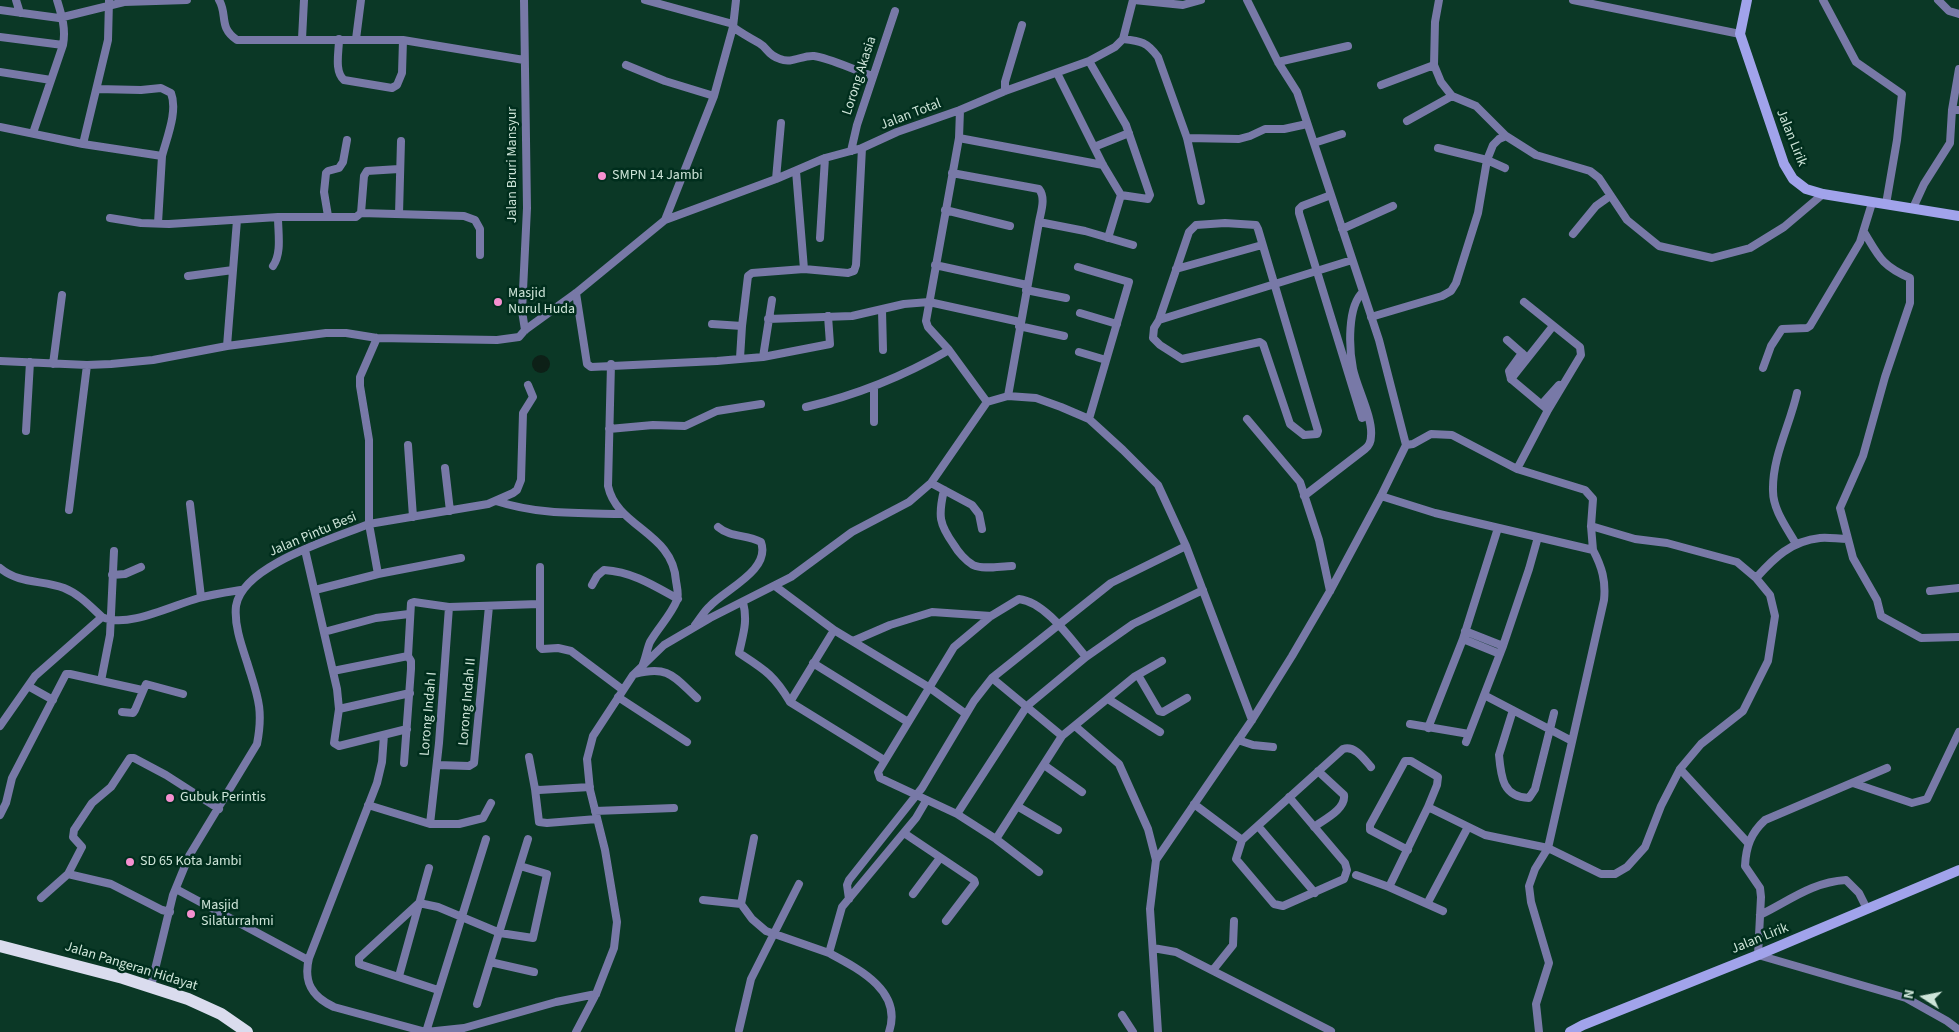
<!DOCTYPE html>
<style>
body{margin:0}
#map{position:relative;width:1959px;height:1032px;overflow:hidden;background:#0b3826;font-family:"Source Sans 3",sans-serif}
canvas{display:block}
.north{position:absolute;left:1899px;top:972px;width:50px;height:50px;-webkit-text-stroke:4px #002e1d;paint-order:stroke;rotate:281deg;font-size:14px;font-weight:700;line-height:20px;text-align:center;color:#cee5d9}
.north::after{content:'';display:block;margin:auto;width:18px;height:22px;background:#cee5d9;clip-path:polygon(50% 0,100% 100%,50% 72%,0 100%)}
</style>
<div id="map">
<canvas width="1959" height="1032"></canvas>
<div class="north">N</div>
</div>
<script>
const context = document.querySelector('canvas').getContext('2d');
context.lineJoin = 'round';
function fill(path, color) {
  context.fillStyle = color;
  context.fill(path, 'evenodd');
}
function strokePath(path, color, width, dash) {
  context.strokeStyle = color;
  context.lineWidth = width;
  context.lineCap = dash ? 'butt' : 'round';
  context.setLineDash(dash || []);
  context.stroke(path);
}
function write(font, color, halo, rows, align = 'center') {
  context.font = font + ' "Source Sans 3",sans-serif';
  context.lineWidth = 5;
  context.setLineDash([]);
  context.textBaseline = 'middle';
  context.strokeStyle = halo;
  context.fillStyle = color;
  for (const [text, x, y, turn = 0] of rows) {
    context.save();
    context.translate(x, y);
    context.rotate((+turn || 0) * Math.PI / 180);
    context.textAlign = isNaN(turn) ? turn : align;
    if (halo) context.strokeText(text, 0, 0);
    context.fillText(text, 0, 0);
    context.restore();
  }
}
fill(new Path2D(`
 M532 364a9 9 0 1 1 18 0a9 9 0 1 1-18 0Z`), '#0d2017');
strokePath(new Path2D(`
 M16 0 20 13
 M219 0C228 15 218 27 237 40H403L524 60
 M524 0 527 208 522 311 525 330
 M645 0 733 24
 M1134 0 1183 5 1201 0
 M1439 0 1435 22 1434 65 1441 82 1452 96 1476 106 1506 136 1536 155 1590 171 1599 178 1627 220 1659 246 1712 258 1750 248 1784 227 1823 194
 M1573 0 1740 34
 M1823 0 1856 62 1902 94 1897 140 1886 204
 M1938 0 1949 11 1959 14
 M0 10 59 18 124 2 187 0
 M733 27C741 33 750 38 759 43 768 48 767 55 780 59 792 64 802 55 814 56 830 58 856 71 873 76
 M0 37 63 45
 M302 39 304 0
 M339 39C339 52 334 71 344 80L392 88 397 85 402 73 403 40
 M356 39 361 0
 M1123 39C1141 41 1147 42 1158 57L1187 138 1201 201
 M1278 62 1348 46
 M626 65 665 81 714 96
 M0 72 51 80
 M1057 73 1103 165 1121 195 1148 199 1150 195 1126 125 1089 61
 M1381 85 1434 65
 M97 89 141 90 161 88 171 93C178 111 167 137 162 156
 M1005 91V82L1022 25
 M960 110 959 138 926 321 928 327 949 350 987 402
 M1952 110 1959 69
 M1407 121 1452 96
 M0 127 83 144 162 156 158 223
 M33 133 63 45C66 29 62 16 57 0
 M959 138 1103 165
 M1187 138 1239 139 1250 136 1265 129H1284L1307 124
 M1314 143 1342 134
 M83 144 108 40 109 1
 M1094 147 1129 133
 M1438 148 1487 160 1505 168
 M851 151 857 125 895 11
 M796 171 804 269
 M952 173 1039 189C1046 198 1041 211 1039 222L1008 396
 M776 179 781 123
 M1331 195 1302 206 1299 209V213L1362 418
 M1913 208 1924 184 1950 143 1952 110H1959
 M945 210 1010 226
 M361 213 464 216 475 220 480 229V255
 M399 214 401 141
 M328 216 324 192 326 173 328 171 339 168 343 162 347 140
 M110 218 141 223 169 224 278 217H356L361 213 364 176 367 171 399 169
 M665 220 776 179 825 158 862 148 897 132 960 110 1005 91 1089 61 1115 47 1123 39 1133 0
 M1039 222 1085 231 1133 245
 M1225 223 1256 225 1258 229 1318 431 1317 434 1304 435 1290 424 1263 344 1260 342 1182 359 1160 345 1153 338 1154 328 1159 320 1189 232 1196 225Z
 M1342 229 1393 206
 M1864 232C1879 257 1882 266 1910 278V303L1885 377 1863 456 1840 508 1853 558 1877 600 1881 616 1921 638 1959 637
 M1573 234 1596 206 1610 196
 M820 238 825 158
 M1108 238 1121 195
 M935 265 1027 285
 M273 266C282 253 278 233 278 217
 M1078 267 1129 282 1089 419
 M1176 269 1262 245
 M188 276 233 270
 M1026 290 1066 298
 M576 293 587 364 591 367 717 361 763 357 830 344 828 316
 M882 310 883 350
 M1080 313 1117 324
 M1371 317 1442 296 1451 291 1456 283 1478 213 1487 160 1493 145 1499 139 1506 136
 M768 319 852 316 904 304 929 302 1020 322
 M1159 320 1352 260
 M712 324 742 326
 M1019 326 1064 336
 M1507 340 1524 355
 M227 346 237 220
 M1079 352 1106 360
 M763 357 772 300
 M740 358 742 326 748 276 752 273 804 269 848 273 854 271 856 265 862 148
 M0 361 87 365 111 364 153 360 227 346 326 333H346L377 338 497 340 519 337 525 330 576 293 665 220 714 96 733 27 736 0
 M53 364 62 295
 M611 364 608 486C617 528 673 532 676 581 677 587 679 595 677 600 671 615 658 628 650 642 647 649 646 657 643 664
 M1763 368 1771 346 1782 329 1807 328 1810 326 1860 242 1872 203
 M1511 379 1509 371 1522 353
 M874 387V422
 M1542 404 1559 385
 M806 407C857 395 904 376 949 350
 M1548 410 1511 379 1553 326
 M1247 419 1300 482 1319 540 1330 591
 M609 429 653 425 685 426 717 411 761 404
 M26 431 30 362
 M408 445 413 517
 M1406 445 1413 444 1431 434 1452 435 1517 469 1585 490 1593 499 1591 526 1593 550
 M445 468 450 511
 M1517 469 1548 410 1581 355 1580 347 1524 302
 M931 483 972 505 979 514 982 529
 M944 490C938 516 939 524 954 545 958 552 966 561 973 565 983 570 1001 566 1012 566
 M1304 496 1365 449C1369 446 1371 441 1371 436 1373 418 1357 388 1353 369 1349 349 1347 306 1363 292
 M1381 496 1435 513 1593 550C1602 567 1606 581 1604 600L1548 848 1535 869 1529 886 1531 902 1549 963 1536 1004 1539 1032
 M496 501C539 515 579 513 623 514
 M190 504 201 597
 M69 510 87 365
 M1796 544C1787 528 1773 510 1773 491 1772 457 1790 425 1797 393
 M305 550 337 689 339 709 334 743 339 746 407 729
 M540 567V647L542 649 558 648 571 651 623 690
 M0 568C19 584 42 580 64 588 79 594 90 606 102 617
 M378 574 369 524 488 504 513 493 517 490 521 480 523 413 533 397 528 385
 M112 575 125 574 141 567
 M1756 578C1774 558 1791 541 1820 538 1828 537 1838 539 1847 539
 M592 585 597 576 604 570C633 572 653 585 678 599
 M775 586 834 630 930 688 966 714
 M315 590 378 574 461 558
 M1930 591 1959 588
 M743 602C748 622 743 634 739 653 765 670 774 675 790 702L884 760
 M695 625C700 619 704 611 710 606 726 589 771 570 761 542 746 534 731 538 718 527
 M1465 631 1503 646
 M324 632 376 618 409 614
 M1463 639 1500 654
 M853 641 890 625 932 612 991 616
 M813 663 908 722
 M333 671 408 656
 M635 674C669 665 674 677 697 698
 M1138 675 1159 711 1163 712 1187 698
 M992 678 1062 736
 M101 681 110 635 114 551
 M28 686 53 700
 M1484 695 1572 741
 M618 697 687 742
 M1108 699 1160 732
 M790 702 834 630
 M339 709 410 693
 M1513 710 1499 755C1501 778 1503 797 1529 798L1535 789 1554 713
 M122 712 133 713 135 710 146 684 183 694
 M1410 724 1469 734
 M0 726 35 676 102 617C127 629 173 605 199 598 213 594 228 592 241 590
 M1075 726 1119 764 1148 829 1156 860
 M1428 728 1463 639 1498 528
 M384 735 382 762 377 783 309 958C303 982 312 997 334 1007L426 1032 464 1028 556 1002 596 994
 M1238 740 1253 745 1273 747
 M1466 742 1503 646 1529 569 1538 537
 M529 757 535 789 539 790 590 787
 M404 763 411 669V661L408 656 411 603 414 602 449 607 539 604
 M437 765 469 766 474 763 489 606
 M1044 765 1082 792
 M1887 768 1765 820C1751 833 1746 846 1745 866L1760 888 1761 897 1758 955 1906 998 1947 1021 1959 1030
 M1680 769 1748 843
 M1853 783 1912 803 1927 799 1959 732
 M535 789 539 822 547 823 597 819
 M1289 797 1345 863 1347 870 1344 879 1283 906 1274 904 1236 859 1242 840 1343 749C1355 745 1364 759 1371 767
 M1194 804 1242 840
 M368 805 430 824H459L483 818 491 803
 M1017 806 1058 830
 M595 811 674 808
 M957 814 1027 706 1086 657 1133 624 1203 590
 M0 815 6 803 12 778 66 674H70L142 690
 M430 824 439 743 449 607
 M1258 826 1315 893
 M1314 827C1325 819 1346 809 1344 795L1318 771
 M904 833 974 880 975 883 946 921
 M996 839 1062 736 1134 677 1162 661
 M1408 850 1370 830V825L1405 761H1411L1438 777 1437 785 1428 807
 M1039 872 996 839 957 814 880 778 878 772 954 647 991 616 1019 599C1045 602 1070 638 1086 657
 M68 874 111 884 162 910 170 912
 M1356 875 1389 887
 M176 889 308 960
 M913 894 940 858
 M41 898 68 874 82 847 73 837 74 830 92 803 111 787 130 758H134L166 775 219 809
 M849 899 847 885 849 880 922 788 974 701 992 678 1111 583 1186 546
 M703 900 741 904 752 919 766 931 829 953
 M419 903 438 907 500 933 533 938 547 874 520 866
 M419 903 359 958V964L438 990
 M741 904 754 838
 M1427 904 1468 827
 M1443 911 1389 887 1428 807 1485 835 1548 848 1601 874H1615L1627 867 1645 847 1661 806 1680 769 1701 744 1743 711 1768 661 1775 616 1770 595 1756 578 1737 562 1667 543 1635 539 1591 526
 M1760 915C1789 901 1812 882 1846 880L1859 893 1867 909
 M1153 948 1176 952 1331 1031
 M490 962 534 972
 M1213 970 1233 945 1234 921
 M399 976 429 868
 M151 986 173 895 189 856 257 744C264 708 257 695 247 662 241 644 234 624 236 606 242 565 335 538 369 524V440L360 386V377L377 338
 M477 1004 528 839
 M1122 1015 1133 1032
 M739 1030 751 979 799 884
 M426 1032 486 839
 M576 1032 596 994 614 948 617 922 605 850 590 790 587 759 593 736 633 675 664 645 710 618 791 577 852 532 909 502 931 483 987 402 1008 396 1036 398 1061 407 1089 419 1123 450 1158 485 1186 546 1252 720
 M889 1032C903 991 859 969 829 953L842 907 916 818 926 801
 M1158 1032 1150 909 1156 860 1252 720 1292 656 1330 591 1381 496 1406 445 1379 340 1297 92 1278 62 1247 0`), '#7879a7', 8);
strokePath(new Path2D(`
 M1747 0 1740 34 1784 164 1793 179 1806 189 1823 194 1959 216
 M1570 1032 1583 1025 1758 955 1959 870`), '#a1a3eb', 10);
strokePath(new Path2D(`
 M0 946 123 978 188 999 221 1014 247 1032`), '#dadcee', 12);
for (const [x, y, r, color] of [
 [602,176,5,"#f690d0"],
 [498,302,5,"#f690d0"],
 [170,798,5,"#f690d0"],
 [130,862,5,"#f690d0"],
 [191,914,5,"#f690d0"]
]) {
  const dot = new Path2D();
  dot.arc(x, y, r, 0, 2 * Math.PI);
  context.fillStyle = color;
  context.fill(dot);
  strokePath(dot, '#002e1d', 2);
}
write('14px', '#cee5d9', '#002e1d', [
 ["Lorong Akasia",860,76,-72],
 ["Jalan Total",911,115,-21],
 ["Jalan Lirik",1791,138,68],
 ["Jalan Bruri Mansyur",513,165,-90],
 ["Jalan Pintu Besi",313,535,-23],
 ["Lorong Indah II",468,702,-85],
 ["Lorong Indah I",429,714,-85],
 ["Jalan Lirik",1760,939,-22],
 ["Jalan Pangeran Hidayat",131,967,17]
]);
write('14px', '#cee5d9', '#002e1d', [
 ["SMPN 14 Jambi",612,176],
 ["Masjid",508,294],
 ["Nurul Huda",508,310],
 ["Gubuk Perintis",180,798],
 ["SD 65 Kota Jambi",140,862],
 ["Masjid",201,906],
 ["Silaturrahmi",201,922]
], 'left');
</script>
